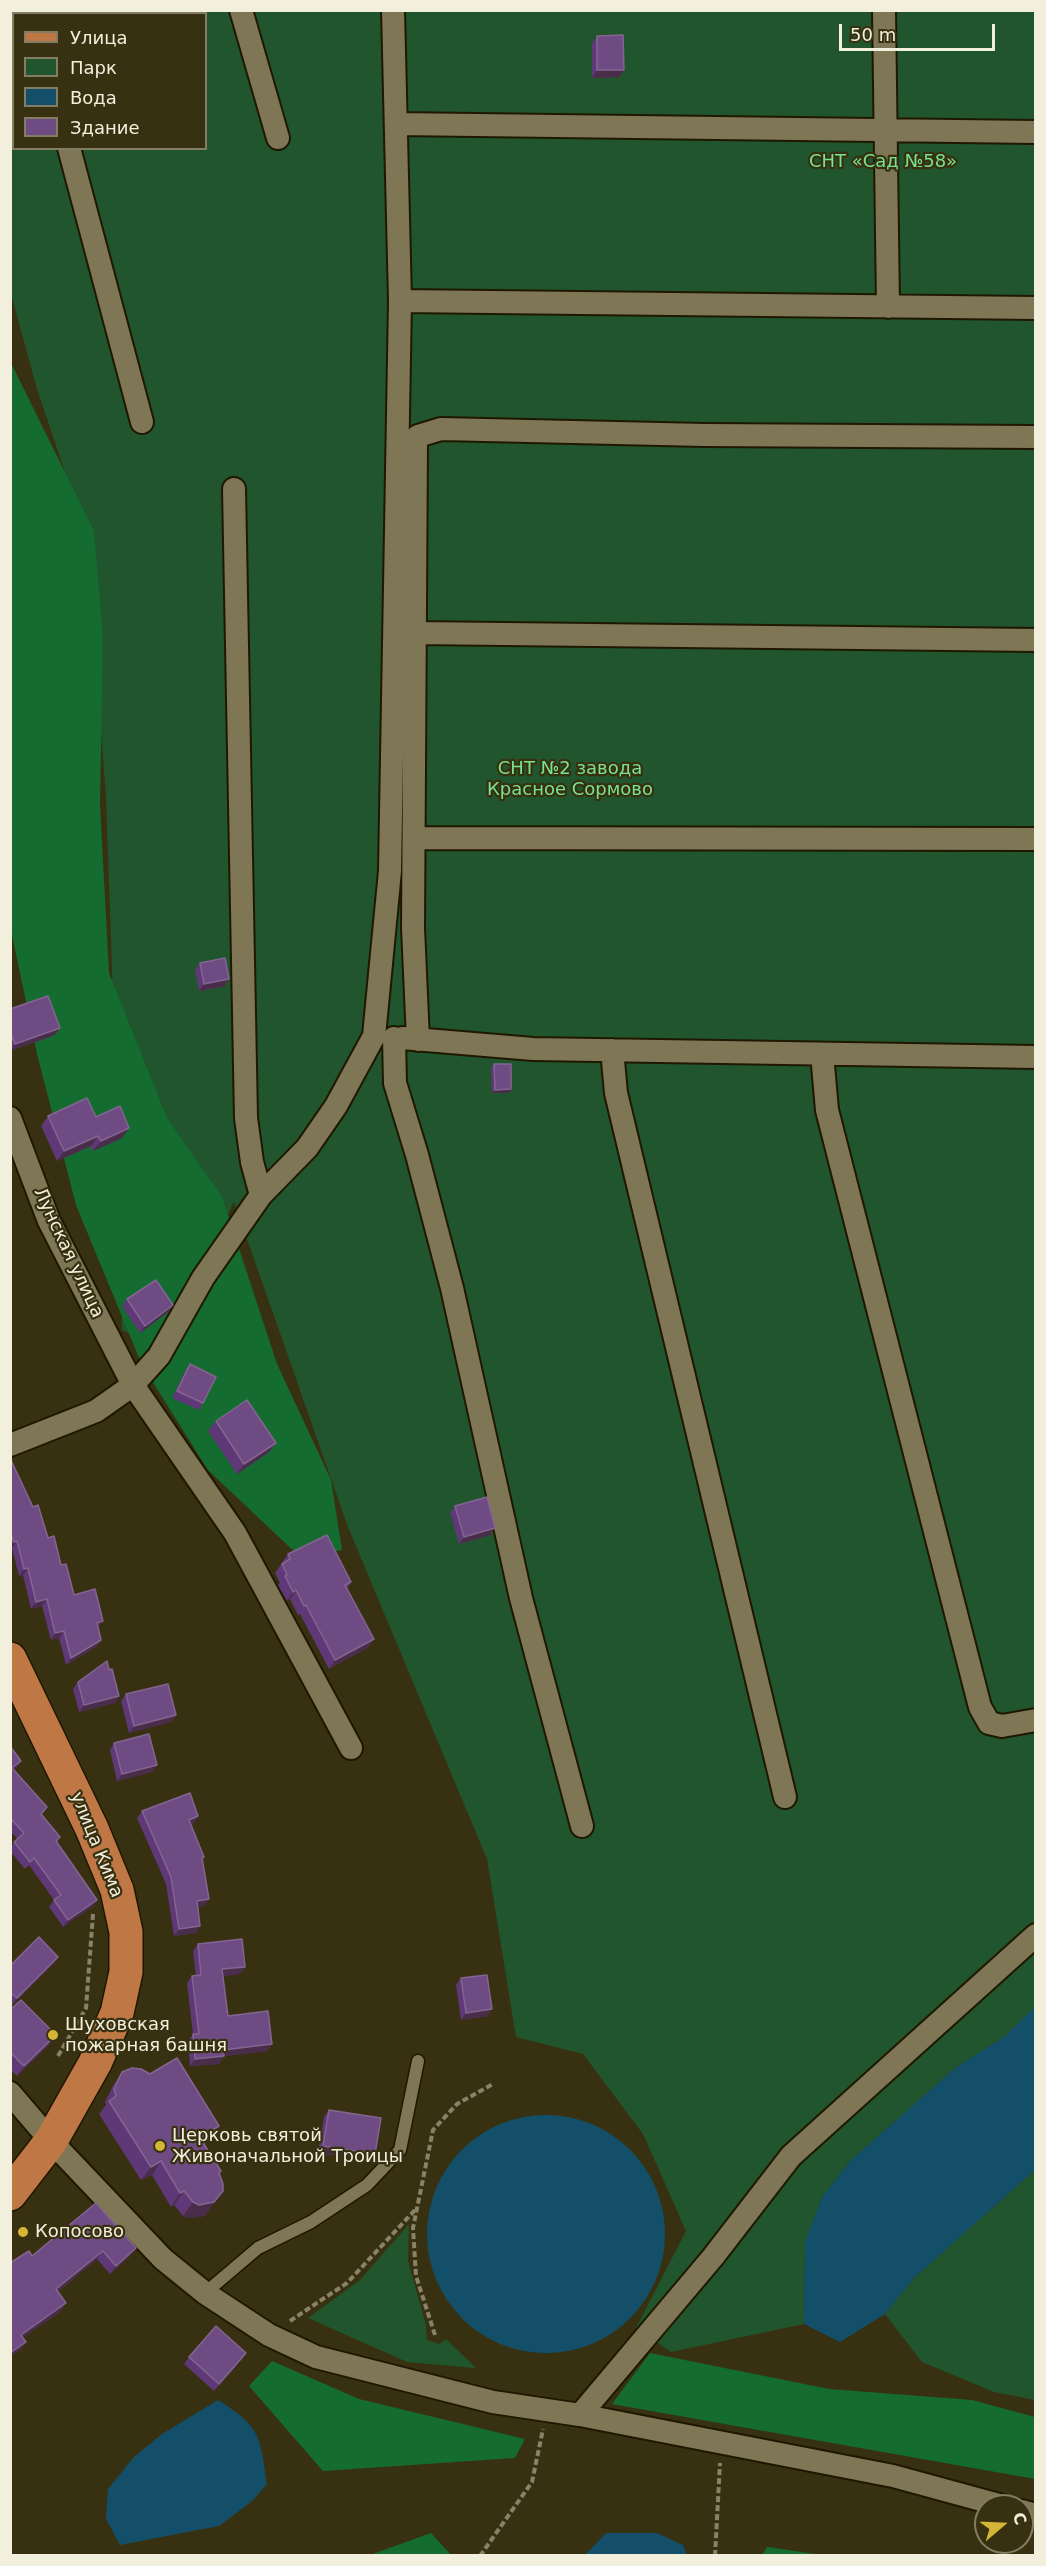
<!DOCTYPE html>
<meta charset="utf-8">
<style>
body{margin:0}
#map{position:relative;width:1046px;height:2566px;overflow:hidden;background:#383111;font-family:"DejaVu Sans",sans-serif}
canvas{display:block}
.frame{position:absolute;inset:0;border:12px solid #f3efdd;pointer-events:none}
.legend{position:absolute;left:12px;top:12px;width:195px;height:138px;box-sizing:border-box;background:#383111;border:2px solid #837d63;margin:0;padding:8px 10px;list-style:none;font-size:18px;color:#f3efdd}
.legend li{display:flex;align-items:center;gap:12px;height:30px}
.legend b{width:30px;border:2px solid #837d63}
.north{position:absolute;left:974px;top:2494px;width:60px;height:60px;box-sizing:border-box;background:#383111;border:2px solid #837d63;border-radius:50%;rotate:71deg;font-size:16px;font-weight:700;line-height:24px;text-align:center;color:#f3efdd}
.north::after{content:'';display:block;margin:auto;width:21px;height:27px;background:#d3b635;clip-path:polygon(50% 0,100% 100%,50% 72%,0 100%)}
.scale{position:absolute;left:839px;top:24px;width:156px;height:27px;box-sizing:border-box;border:3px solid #f3efdd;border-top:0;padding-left:8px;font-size:18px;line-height:21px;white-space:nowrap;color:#f3efdd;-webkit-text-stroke:4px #383111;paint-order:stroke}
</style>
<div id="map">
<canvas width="1046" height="2566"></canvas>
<div class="frame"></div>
<ul class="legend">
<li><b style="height:8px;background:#bf7745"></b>Улица</li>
<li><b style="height:16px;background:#20552d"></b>Парк</li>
<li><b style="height:16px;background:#134f69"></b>Вода</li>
<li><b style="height:16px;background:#6f4b83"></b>Здание</li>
</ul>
<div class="north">С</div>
<div class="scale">50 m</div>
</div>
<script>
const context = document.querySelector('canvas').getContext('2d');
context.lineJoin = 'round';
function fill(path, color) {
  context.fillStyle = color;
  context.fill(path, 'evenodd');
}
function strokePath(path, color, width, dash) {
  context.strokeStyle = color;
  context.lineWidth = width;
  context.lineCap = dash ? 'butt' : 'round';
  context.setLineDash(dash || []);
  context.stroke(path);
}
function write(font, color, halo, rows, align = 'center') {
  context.font = font + ' "DejaVu Sans",sans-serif';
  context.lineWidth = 4.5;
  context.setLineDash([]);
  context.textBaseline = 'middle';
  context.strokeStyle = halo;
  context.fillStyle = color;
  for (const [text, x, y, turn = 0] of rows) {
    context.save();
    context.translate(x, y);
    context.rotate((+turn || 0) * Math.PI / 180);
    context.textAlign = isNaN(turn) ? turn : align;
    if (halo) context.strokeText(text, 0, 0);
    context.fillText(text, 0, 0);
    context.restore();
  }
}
fill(new Path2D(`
 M10 11H1035V2007L1004 2037 955 2068 850 2161 822 2197 805 2243 804 2324 671 2352 636 2328 686 2231 643 2134 583 2054 516 2037 487 1859 348 1527 234 1202 163 1348 122 1330 116 1085 106 797 86 535 37 389 11 294ZM14 14H206V148H14Z
 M1035 2170V2400L994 2392 922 2362 885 2314 914 2278Z
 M409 2224 408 2261 426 2325 427 2340 439 2344 446 2339 476 2368 407 2362 308 2318 360 2280Z`), '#20552d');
fill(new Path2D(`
 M10 361 94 531 103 637 100 805 109 973 167 1118 222 1197 277 1364 331 1480 342 1550 301 1558 208 1470 142 1365 76 1205 37 1054 11 930Z
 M650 2353 829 2389 972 2400 1035 2417V2479L612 2404Z
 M272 2361 359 2399 525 2439 515 2458 323 2471 249 2386Z
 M431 2533 451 2555H370Z
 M767 2547H768L822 2555H762Z`), '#146c31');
fill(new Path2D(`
 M1035 2007V2170L914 2278 885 2314 840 2342 804 2324 805 2242 822 2197 850 2161 955 2068 1004 2037Z
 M427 2234a119 119 0 1 1 238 0a119 119 0 1 1-238 0Z
 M218 2400C261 2427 260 2436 267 2484L251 2502 219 2526 120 2545 106 2519 108 2489 133 2458 162 2434Z
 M606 2533H657L683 2545 687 2555H585Z`), '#134f69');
const service = new Path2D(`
 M205 2293 258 2248 311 2222 367 2185 400 2150 418 2061`);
const minor = new Path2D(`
 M32 10 33 14
 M241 10 278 138
 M884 10 888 307
 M396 124 1036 132
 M69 148 142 422
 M400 301 1036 308
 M234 489 246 1118 252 1162 261 1195
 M415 633 1036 640
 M415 838 1036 839
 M394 1038 395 1083 417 1155 452 1288 521 1598 582 1826
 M402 1038 533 1049 1036 1057
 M418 1040 413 928 416 444 418 436 441 429 704 435 1036 437
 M612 1050 616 1093 785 1797
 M822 1054 827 1110 980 1707 989 1723 1002 1726 1036 1720
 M10 1118 49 1221 133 1385 235 1533 351 1748
 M10 1445 96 1411 133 1385 159 1356 203 1278 261 1195 307 1148 336 1106 374 1036 390 871 400 301 393 10
 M10 2093 51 2141 163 2259 205 2293 269 2335 316 2357 493 2402 580 2415 893 2476 1003 2506
 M580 2415 713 2257 791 2156 1036 1935
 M1022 2511 1036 2515`);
const primary = new Path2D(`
 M10 1659 92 1829 117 1890 126 1932V1972L117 2013 95 2063 51 2141 10 2194`);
strokePath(service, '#1f1800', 15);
strokePath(minor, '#1f1800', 26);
strokePath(primary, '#1f1800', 36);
strokePath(new Path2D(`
 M58 2056 86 2008 93 1914
 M290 2321 347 2283 416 2209
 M435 2335 416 2276 413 2228 433 2130 457 2104 493 2084
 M480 2556 532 2482 543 2429
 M715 2556 720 2463`), '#888268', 4, [6, 3]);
strokePath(service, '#7e7655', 12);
strokePath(minor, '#7e7655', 22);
strokePath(primary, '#bf7745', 33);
fill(new Path2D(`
 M597 36 624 70 619 77 592 78V43Z
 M200 963 225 986 199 991 195 970Z
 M10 1009 55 1035 10 1051Z
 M494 1064 511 1089 509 1093H492L491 1068Z
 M48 1116 96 1117 122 1138 93 1151 91 1146 57 1161 41 1126Z
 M127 1299 173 1305 168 1312 140 1333 122 1306Z
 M190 1364 203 1403 199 1410 172 1398 185 1371Z
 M216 1421 276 1443 268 1453 237 1474 208 1431Z
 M10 1458 61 1565 74 1595 98 1628 101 1640 96 1647 66 1665 59 1638 51 1640 42 1606 31 1609 23 1575 19 1576 12 1548 10 1549Z
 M455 1506 490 1535 459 1544 450 1513Z
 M288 1554 351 1582 347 1589 374 1639 367 1648 329 1669 300 1614 298 1615 290 1599 287 1601 278 1585 280 1583 275 1573Z
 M109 1670 119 1696 115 1703 79 1712 73 1689 78 1682Z
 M126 1694 176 1715 171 1722 129 1733 121 1701Z
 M114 1743 157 1765 152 1772 117 1781 110 1750Z
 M10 1746 21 1761 16 1768 14 1770 42 1815 60 1837 57 1842 97 1900 92 1907 63 1927 49 1907 54 1900 29 1865 25 1869 10 1851V1847L18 1839 10 1831Z
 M142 1811 198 1816 194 1823 191 1824 202 1859 209 1899 204 1906 197 1907 200 1926 196 1933 174 1936 166 1884 137 1818Z
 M198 1944 245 1967 240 1974 223 1976 228 2016 272 2044 267 2051 224 2056 219 2064 190 2066 188 2041 193 2034 187 1983 192 1976H196L193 1951Z
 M58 1957 53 1964 12 2005 10 2003V1966Z
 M461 1978 492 2009 487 2016 461 2020 456 1985Z
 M10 2010 49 2045 17 2076 10 2070Z
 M122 2072 210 2140 204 2144 221 2171 219 2174 223 2191 204 2216 190 2218 183 2216 174 2205 171 2207 152 2175 141 2180 99 2114 106 2105 105 2102 113 2086Z
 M329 2110 370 2161 318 2153 324 2117Z
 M96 2203 130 2256 110 2274 97 2259 57 2292 60 2312 23 2337 26 2342 20 2350 32 2256Z
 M246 2353 241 2360 214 2391 184 2364 189 2357Z`), '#5f3878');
fill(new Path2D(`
 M597 70H624L619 77 592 78Z
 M229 979 225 986 199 991 204 984Z
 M60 1028 55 1035 10 1051 15 1044Z
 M511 1089 509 1093H492L495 1090Z
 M129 1128 122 1138 93 1151 101 1141Z
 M98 1136 91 1146 57 1161 64 1151Z
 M173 1305 168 1312 140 1333 145 1326Z
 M276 1443 268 1453 237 1474 244 1464Z
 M495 1528 490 1535 459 1544 464 1537Z
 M17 1541 12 1548 10 1549V1547L14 1542Z
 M28 1568 23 1575 19 1576 24 1569Z
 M296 1590 290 1599 287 1601 293 1592Z
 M47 1599 42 1606 31 1609 36 1602Z
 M103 1621 98 1628 97 1623Z
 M64 1631 59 1638 51 1640 55 1633Z
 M374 1639 367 1648 329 1669 335 1660Z
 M101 1640 96 1647 66 1665 71 1658Z
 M119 1696 115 1703 79 1712 84 1705Z
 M176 1715 171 1722 129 1733 134 1726Z
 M21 1761 16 1768 10 1772 12 1768Z
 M157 1765 152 1772 117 1781 122 1774Z
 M198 1816 194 1823 184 1827 189 1820Z
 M209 1899 204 1906 192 1908 197 1901Z
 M97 1900 92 1907 63 1927 68 1920Z
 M200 1926 196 1933 174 1936 179 1929Z
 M58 1957 53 1964 12 2005 17 1998Z
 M245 1967 240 1974 217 1977 222 1969Z
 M492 2009 487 2016 461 2020 466 2013Z
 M56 2035 49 2045 17 2076 24 2066Z
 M272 2044 267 2051 218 2057 223 2050Z
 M224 2056 219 2064 190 2066 195 2059Z
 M219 2126 210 2140 191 2151 200 2138Z
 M323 2146 375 2154 370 2161 318 2153Z
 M161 2161 152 2175 141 2180 151 2167Z
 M184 2191 174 2205 171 2207 180 2193Z
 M223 2191 204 2216 190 2218 183 2216 193 2202Z
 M136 2248 130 2256 110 2274 116 2266Z
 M103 2251 97 2259 50 2297 56 2289Z
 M66 2303 60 2312 15 2343 21 2335Z
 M26 2342 20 2350 10 2357V2353Z
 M246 2353 241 2360 214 2391 219 2384Z`), '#492d4a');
const building = new Path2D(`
 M623 35 624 70H597V36Z
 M225 958 229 979 204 984 200 963Z
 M48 996 60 1028 15 1044 10 1032V1009Z
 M494 1064H511V1089L495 1090Z
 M87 1098 96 1117 120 1106 129 1128 101 1141 98 1136 64 1151 48 1116Z
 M156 1280 173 1305 145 1326 127 1299Z
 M190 1364 216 1377 203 1403 177 1391Z
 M247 1400 276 1443 244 1464 216 1421Z
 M10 1458 33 1507 38 1505 48 1538 54 1536 61 1565 66 1564 74 1595 95 1589 103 1621 97 1623 101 1640 71 1658 64 1631 55 1633 47 1599 36 1602 28 1568 24 1569 17 1541 14 1542 10 1530Z
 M487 1497 495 1528 464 1537 455 1506Z
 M327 1535 351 1582 345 1585 374 1639 335 1660 306 1605 304 1606 296 1590 293 1592 285 1576 287 1575 282 1564 290 1559 288 1554Z
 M107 1661 109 1670 112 1669 119 1696 84 1705 78 1682Z
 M168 1684 176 1715 134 1726 126 1694Z
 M149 1734 157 1765 122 1774 114 1743Z
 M10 1746 21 1761 12 1768 47 1807 41 1814 60 1837 56 1841 97 1900 68 1920 54 1900 61 1895 34 1858 30 1862 14 1842 24 1833 10 1818Z
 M190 1793 198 1816 189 1820 204 1857 202 1858 209 1899 197 1901 200 1926 179 1929 171 1877 142 1811Z
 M39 1937 58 1957 17 1998 10 1992V1966Z
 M242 1939 245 1967 222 1969 228 2016 268 2011 272 2044 223 2050 224 2056 195 2059 193 2034H199L192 1976 201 1975 198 1944Z
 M487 1975 492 2009 466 2013 461 1978Z
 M21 2000 56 2035 24 2066 10 2052V2010Z
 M177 2058 219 2126 200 2138 221 2171 219 2173 223 2184V2191L214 2202 199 2205 193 2202 184 2191 180 2193 161 2161 151 2167 109 2101 116 2096 114 2089 122 2072 132 2068 141 2069 150 2074Z
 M329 2110 381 2118 375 2154 323 2146Z
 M96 2203 136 2248 116 2266 103 2251 56 2289 66 2303 21 2335 26 2342 10 2353V2263L29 2251 32 2256Z
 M216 2326 246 2353 219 2384 189 2357Z`);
fill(building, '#6f4b83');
strokePath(building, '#846591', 1.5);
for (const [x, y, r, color] of [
 [53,2035,6,"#d3b635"],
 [160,2146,6,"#d3b635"],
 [23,2232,6,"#d3b635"]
]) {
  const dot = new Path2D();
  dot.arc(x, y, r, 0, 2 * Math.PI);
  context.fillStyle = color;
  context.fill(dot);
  strokePath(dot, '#383111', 2);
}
write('18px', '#78e28f', '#383111', [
 ["СНТ «Сад №58»",883,162],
 ["СНТ №2 завода",570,769],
 ["Красное Сормово",570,790]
]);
write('18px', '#f3efdd', '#383111', [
 ["Лунская улица",68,1253,65],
 ["улица Кима",96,1845,68]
]);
write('18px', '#f3efdd', '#383111', [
 ["Шуховская",65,2025],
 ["пожарная башня",65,2046],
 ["Церковь святой",172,2136],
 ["Живоначальной Троицы",172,2157],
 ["Копосово",35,2232]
], 'left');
</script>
